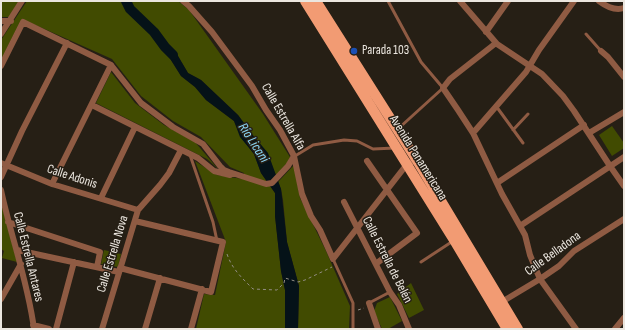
<!DOCTYPE html>
<meta charset="utf-8">
<style>
body{margin:0}
#map{position:relative;width:625px;height:330px;overflow:hidden;background:#261f15;font-family:"Sofia Sans Condensed",sans-serif}
canvas{display:block}
.frame{position:absolute;inset:0;border:2px solid #ebe6df;pointer-events:none}
</style>
<div id="map">
<canvas width="625" height="330"></canvas>
<div class="frame"></div>
</div>
<script>
const context = document.querySelector('canvas').getContext('2d');
context.lineJoin = 'round';
function fill(path, color) {
  context.fillStyle = color;
  context.fill(path, 'evenodd');
}
function strokePath(path, color, width, dash) {
  context.strokeStyle = color;
  context.lineWidth = width;
  context.lineCap = dash ? 'butt' : 'round';
  context.setLineDash(dash || []);
  context.stroke(path);
}
function write(font, color, halo, rows, align = 'center') {
  context.font = font + ' "Sofia Sans Condensed",sans-serif';
  context.lineWidth = 3;
  context.setLineDash([]);
  context.textBaseline = 'middle';
  context.strokeStyle = halo;
  context.fillStyle = color;
  for (const [text, x, y, turn = 0] of rows) {
    context.save();
    context.translate(x, y);
    context.rotate((+turn || 0) * Math.PI / 180);
    context.textAlign = isNaN(turn) ? turn : align;
    if (halo) context.strokeText(text, 0, 0);
    context.fillText(text, 0, 0);
    context.restore();
  }
}
fill(new Path2D(`
 M1 1H19L9 17H1Z
 M27 1H178L189 10 263 114 290 157 287 163 276 175 273 169 252 134 238 115 201 80 188 73 178 56 165 43 164 49 181 76 195 87 206 100 234 121 241 137 254 154 261 173 275 193V216L281 271 285 290V329H196L204 294 215 295 226 242 195 161 217 175 243 179 244 173 230 167 201 137 173 121 141 96 112 59 22 19 1 60V40Z
 M111 72 135 103 164 125 195 142 218 169 207 159 96 103Z
 M612 126 624 143V148L612 156 599 135Z
 M294 165 300 198 326 251 350 306 349 329H298L299 286 287 242 283 200 281 189 278 182Z
 M1 202 17 262 2 258 4 251 1 249Z
 M104 250 121 254 118 267 101 264Z
 M411 283 424 310 409 318 397 294Z
 M390 297 402 321 388 329H382L374 311 377 303Z`), '#414b01');
fill(new Path2D(`
 M165 43 178 56 188 73 201 80 238 115 252 134 268 153 281 189 287 242 299 286 298 329H285V290L281 271 275 216V193L261 173 254 154 240 137 234 121 206 100 195 87 181 76 164 49Z`), '#051218');
strokePath(new Path2D(`
 M126 1 130 9 154 32 165 47 173 55`), '#051218', 10);
strokePath(new Path2D(`
 M227 254C232 269 242 278 253 289L277 290 284 283 285 278 298 282 305 280 332 267
 M358 310 364 308`), '#928c83', 1, [3, 3]);
strokePath(new Path2D(`
 M388 1 421 62 443 88 399 128
 M586 34 601 51
 M496 106 523 143
 M513 130 528 114
 M190 155 213 222 217 241
 M295 156 313 145 344 140 357 141 373 149 395 148
 M333 259 353 303V329
 M421 262 453 241
 M369 303 390 292`), '#8f5b43', 3);
strokePath(new Path2D(`
 M183 1 189 6 212 32 252 86 266 110 280 130 294 156 302 194 311 216 320 230 333 259 404 168 416 159
 M460 1 497 44 542 74 563 96 574 111 610 166 624 186
 M599 1C607 7 615 11 624 8
 M1 21H11
 M486 32 508 1
 M1 34 22 1
 M496 43 450 79 443 88 458 110 473 133 502 194 520 226 525 235 530 255 540 279 576 329
 M601 51 608 57 624 77
 M1 66 23 22 111 65 141 103 173 127 203 144 220 166 224 170 229 172 266 184 272 183 288 166 294 156
 M92 105 198 158 214 171 230 175
 M473 133 526 72 539 50 574 1
 M589 133 624 112
 M367 161 417 233 377 263
 M1 163 52 184 138 210
 M1 177 22 131 67 43
 M497 183 584 125
 M52 184 111 65
 M1 190C11 237 28 282 34 329
 M101 198 135 127
 M344 202 390 292 399 305 409 329
 M8 222 100 252 97 267
 M520 226 624 157
 M17 250 119 272
 M120 268 211 292 223 242 135 221
 M1 299 21 264
 M369 303 378 329
 M500 303 540 279 559 266 574 251 624 219
 M33 325 49 329
 M56 329 74 262
 M102 329 138 210 160 185 169 173 181 150
 M145 329 160 278
 M191 329 202 289
 M615 329 624 318`), '#8f5b43', 6);
strokePath(new Path2D(`
 M305 1 454 240 507 329
 M316 1 416 159 518 329`), '#f29b73', 10);
for (const [x, y, r, color] of [
 [354,51,4,"#1a4fb4"]
]) {
  const dot = new Path2D();
  dot.arc(x, y, r, 0, 2 * Math.PI);
  context.fillStyle = color;
  context.fill(dot);
  strokePath(dot, '#261f15', 1.5);
}
write('13px', '#ebe6df', '#261f15', [
 ["Parada 103",362,51]
], 'left');
write('13px', '#ebe6df', '#261f15', [
 ["Calle Estrella Alfa",283,117,60],
 ["Avenida Panamericana",418,158,58],
 ["Calle Adonis",72,177,18],
 ["Calle Estrella Nova",113,254,-73],
 ["Calle Belladona",553,254,-36],
 ["Calle Estrella Antares",28,257,76],
 ["Calle Estrella de Belén",387,260,63]
]);
write('italic 14px', '#8bd5f5', '#261f15', [
 ["Río Licani",253,143,57]
]);
</script>
